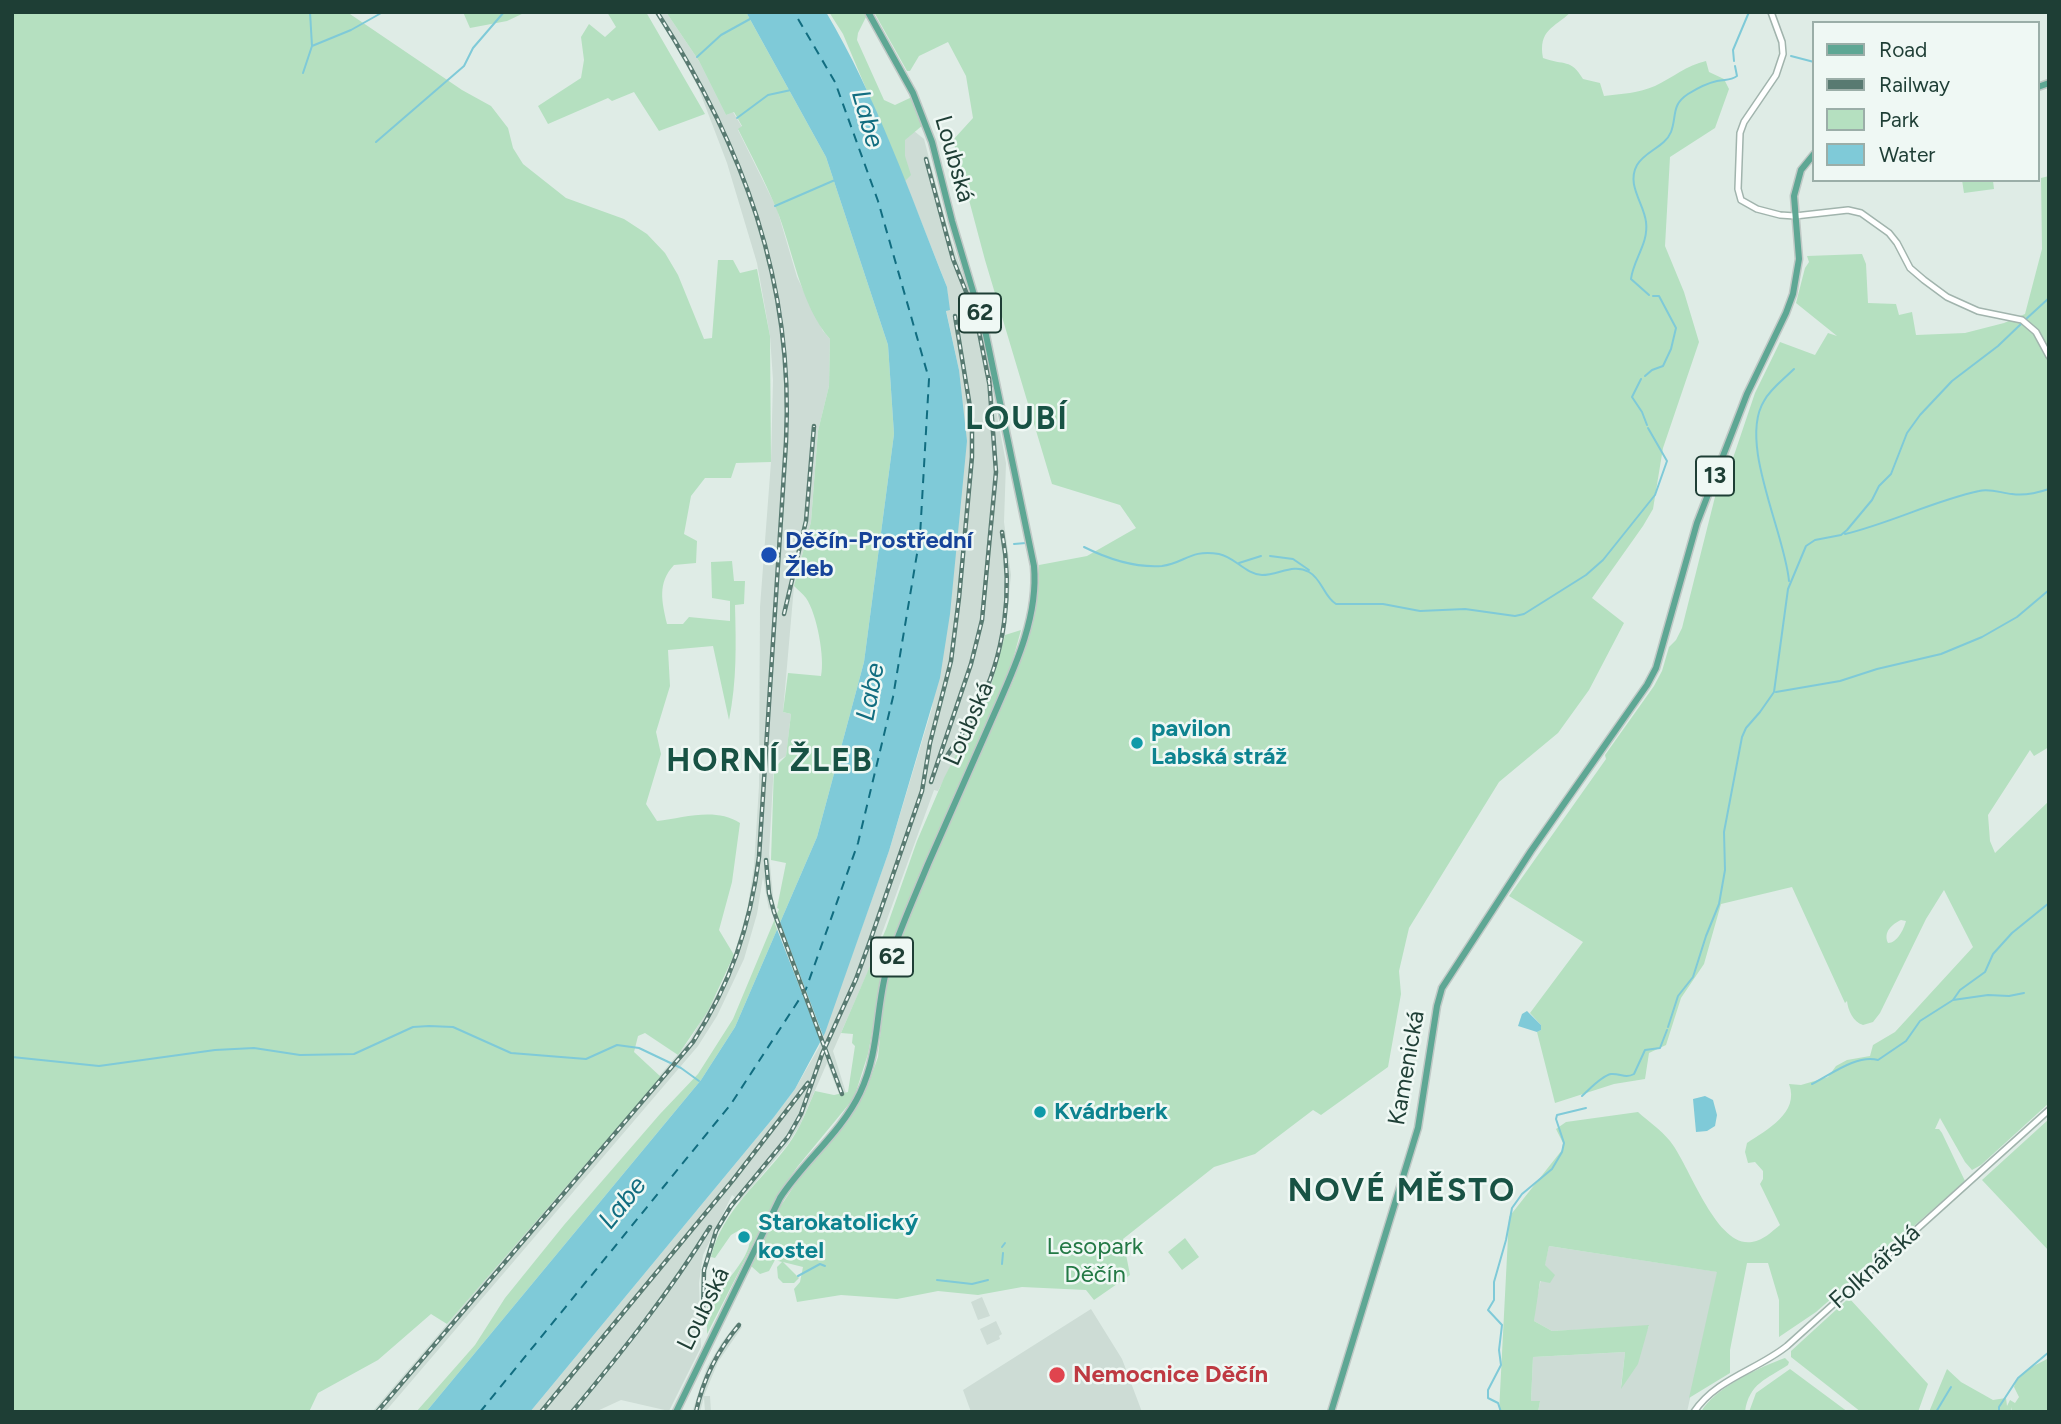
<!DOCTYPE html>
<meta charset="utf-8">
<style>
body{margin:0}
#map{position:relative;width:2061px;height:1424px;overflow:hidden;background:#dfece6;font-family:Figtree,sans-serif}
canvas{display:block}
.frame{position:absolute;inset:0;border:14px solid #1e3e35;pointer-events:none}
.legend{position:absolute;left:1812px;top:21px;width:228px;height:161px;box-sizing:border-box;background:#eff8f4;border:2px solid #9baea8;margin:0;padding:9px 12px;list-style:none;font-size:21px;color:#1e3e35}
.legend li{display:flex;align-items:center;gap:14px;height:35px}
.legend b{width:35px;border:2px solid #9baea8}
</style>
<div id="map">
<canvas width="2061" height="1424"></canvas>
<div class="frame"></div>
<ul class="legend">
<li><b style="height:9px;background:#5ea794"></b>Road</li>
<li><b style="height:9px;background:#587a71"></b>Railway</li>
<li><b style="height:19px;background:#b5e0c0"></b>Park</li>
<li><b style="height:19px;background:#7fcad8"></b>Water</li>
</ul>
</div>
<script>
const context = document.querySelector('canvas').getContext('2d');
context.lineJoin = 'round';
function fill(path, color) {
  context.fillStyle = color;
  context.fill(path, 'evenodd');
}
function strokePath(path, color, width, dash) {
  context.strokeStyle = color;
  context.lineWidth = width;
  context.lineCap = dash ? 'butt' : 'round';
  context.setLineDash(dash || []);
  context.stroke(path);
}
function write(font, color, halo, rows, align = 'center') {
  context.font = font + ' Figtree,sans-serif';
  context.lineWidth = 5;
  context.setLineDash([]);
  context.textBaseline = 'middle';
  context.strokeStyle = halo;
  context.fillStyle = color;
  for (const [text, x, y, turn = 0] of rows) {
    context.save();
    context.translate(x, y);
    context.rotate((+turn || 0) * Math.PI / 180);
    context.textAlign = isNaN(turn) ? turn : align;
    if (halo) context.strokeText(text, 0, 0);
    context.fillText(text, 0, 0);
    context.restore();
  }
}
fill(new Path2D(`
 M654 12H666L699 61 726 115 733 112 742 127 738 130 777 209 797 277 823 331 830 339 829 386 818 431 811 522 794 586 783 712 791 714 786 756 774 763 769 854 773 895 769 910 763 877 757 914 744 959 717 1016 698 1046 385 1412H372L690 1040 723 983 734 955 747 911 754 866 759 786 760 607 771 462 773 380 770 336 757 263 727 163 698 87 671 37Z
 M914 131 924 139 949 234 979 320 1006 463 1004 522 1011 575 1005 635 997 668 991 686 938 791 934 790 869 969 833 1051 846 1093 839 1094 827 1063 800 1125 788 1144 740 1201 732 1195 703 1255 699 1283 701 1347 669 1411 621 1400 595 1412H530L774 1117 795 1089 819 1047 889 851 932 708 959 370 946 310H949L947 287 890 143Z
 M1549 1246 1718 1272 1687 1412H1538L1540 1401H1531L1533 1357 1625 1352 1621 1387 1649 1326 1552 1331 1534 1321 1535 1305Z
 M982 1297 990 1316 978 1320 971 1302Z
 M1091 1309 1122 1359 1142 1412H971L963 1390Z
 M996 1321 1002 1334 999 1336 1000 1339 987 1345 980 1329Z
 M737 1323 742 1327 718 1362 704 1396H710L711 1412H705L704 1397 700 1412H692L707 1367 722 1342Z`), '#cddcd5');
fill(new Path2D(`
 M12 12H347L462 90 491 106 508 128 513 148 523 164 566 198 624 219 647 234 665 253 678 275 704 339 712 338 718 260H733L740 273 757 269 770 336 771 462 736 463 731 478H705L691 496 684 534 697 541 696 563 674 565C657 583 662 602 667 624H683L689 617 730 621V601L712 598 711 562 732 561 734 581H745L744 604 735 605C736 644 737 681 729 720L713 646 668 650 670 686 656 732 661 754 646 804 657 821C684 818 715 807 740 823L732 882 719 930 734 955 708 1011 678 1055 645 1033 638 1036 634 1052 661 1077 447 1324 431 1314 378 1360 318 1393 309 1412H12Z
 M463 12H526L507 21 470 28Z
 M607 12H646L705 114 659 131 634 92 612 101 608 98 548 124 538 106 581 78 584 60 581 37 589 24 605 37 616 27Z
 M666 12H746L826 157 888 345 894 434 864 662 817 837 735 1027 701 1080 426 1412H416L475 1345 505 1298 564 1225 660 1114 698 1074 733 1019 779 909 777 908 786 863 771 860 774 768 786 756 791 714 783 712 788 673 821 676C825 658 817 614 806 598 803 594 798 590 794 586L811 522 818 431 829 386 830 339C800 305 793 249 776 208 765 181 751 155 738 129L742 126 734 112 726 115 699 61Z
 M829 12H865L867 15 858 33 857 40 884 100 895 105 912 97 923 125 905 140V156L911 175 905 181 843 34Z
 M874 12H1571C1554 28 1538 30 1543 58 1564 66 1571 58 1583 79L1600 83 1604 96C1621 94 1639 93 1655 86 1672 78 1687 65 1706 61L1709 72 1724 79 1729 89 1715 128 1670 157 1665 246 1684 292 1699 342 1663 448 1653 509 1643 526 1592 598 1624 623 1589 690 1558 733 1499 782 1409 928 1399 971 1401 994 1388 1067 1321 1115 1313 1110 1255 1154 1214 1167 1123 1239 1130 1275 1094 1300 1086 1290 1022 1287 978 1295 938 1291 897 1299 841 1295 797 1302 794 1289 800 1282 803 1267 783 1262 799 1278 794 1283H783L778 1278 777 1267 782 1262 775 1260 769 1271 760 1274 751 1266 780 1207 798 1180 849 1120 869 1082 878 1057 884 998 891 967 917 898 1014 679 1035 607 1039 565 1087 556 1136 528 1120 505 1052 484 985 260 953 140 973 118 966 76 948 42 919 56 910 71H907Z
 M2049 176V747L2034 756 2030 750 1988 815 1990 841 1995 853 2049 801V1103L1981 1165 1972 1170 1965 1162 1940 1118 1935 1129H1939L1942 1133 1965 1181 1816 1312 1779 1337V1300L1768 1263H1747L1730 1350V1373L1689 1398 1717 1272 1549 1246 1545 1265 1555 1275 1550 1283 1540 1281 1534 1321 1552 1331 1649 1325 1638 1364 1621 1389 1625 1352 1533 1357 1531 1401H1540L1538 1412H1499L1509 1217 1562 1150 1563 1143 1556 1129 1566 1122 1638 1112C1648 1121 1661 1130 1670 1141 1690 1166 1716 1248 1752 1242 1764 1240 1771 1232 1780 1225L1760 1184 1763 1179V1171L1755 1162 1748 1163 1745 1152 1747 1143C1766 1130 1800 1113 1789 1084L1801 1085 1828 1077 1836 1066 1847 1060 1870 1056 1873 1045 1895 1032 1973 947 1944 890 1926 919 1880 1013 1873 1022 1863 1025C1853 1022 1848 1010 1847 1001L1845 1003 1792 887 1721 904 1704 964 1681 998 1666 1045 1649 1053 1645 1079 1614 1084 1555 1103 1537 1032 1541 1030V1025L1530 1013 1583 942 1509 896 1606 759 1605 755 1654 686 1662 671 1669 647 1676 640 1682 628 1717 489 1731 464 1755 393 1780 342 1815 355 1828 333 1837 336 1796 303 1805 268 1809 262 1807 256 1862 254 1866 264 1868 303 1896 304 1899 315 1912 312 1916 335 1965 333 2004 323 2025 314 2042 249 2041 178ZM1901 920 1906 921C1904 929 1897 943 1888 943 1883 932 1892 924 1901 920Z
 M1962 180H1996L1993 181 1994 189 1964 193Z
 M1021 630 1009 674 913 892 885 964 868 1054 854 1098 798 1166 779 1193 707 1334V1285L726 1283C736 1269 752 1252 750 1234L743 1228 731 1235 715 1258 711 1257C722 1210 761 1182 788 1145 800 1129 807 1109 815 1091L834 1095 848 1092 855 1046 852 1043 853 1034 841 1033 886 929 917 841 944 778 991 686 1005 635Z
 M2049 1119V1251L1982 1180Z
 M1185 1238 1199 1257 1182 1270 1168 1252Z
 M1849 1298 1928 1384 1918 1412H1861L1791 1357V1351Z
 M1785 1358 1789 1362 1788 1365C1767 1379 1749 1383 1745 1412H1701C1714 1388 1760 1367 1785 1358Z
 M2049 1358V1412H2011L2012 1407 2010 1412H1929L1947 1369 1961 1382 1993 1400 2006 1398 2007 1406 2010 1400 2015 1403 2019 1397 2014 1387C2018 1372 2036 1365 2049 1358Z
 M1790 1369 1848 1412H1749L1756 1393Z`), '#b5e0c0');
fill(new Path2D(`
 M746 12H826C877 98 910 194 947 287L950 310 946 311 959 370 967 441 950 614 940 678 889 851 825 1033 795 1089 774 1117 530 1412H426L701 1080 735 1027 817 837 864 662 894 434 888 345 826 157Z
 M1527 1011 1541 1025V1030L1537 1032 1518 1026 1522 1014Z
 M1705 1096 1713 1100 1717 1115 1715 1126 1707 1131 1696 1132 1693 1099Z`), '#7fcad8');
fill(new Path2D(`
 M778 917 825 1041 823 1047 775 924Z`), '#dfece6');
strokePath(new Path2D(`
 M312 46 351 30 383 12
 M1791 56 1814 62
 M697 57 721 35 750 19
 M1734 61 1733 50 1749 12
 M303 73 312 46 310 12
 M737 118 768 95 791 90
 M376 142 464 66 473 48 504 12
 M775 206 835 180
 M1649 295 1631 279C1633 260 1649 243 1646 222 1644 203 1626 185 1637 165 1645 151 1665 147 1671 132 1677 116 1671 105 1688 94 1696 89 1708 83 1717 81 1726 79 1730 81 1737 76L1735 66
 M2025 320 2049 298
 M1645 376 1652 370 1663 366 1671 349 1676 328 1659 296H1653
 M1641 379 1632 397 1642 412 1647 425
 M1845 534C1891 523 1933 501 1979 491 1990 488 2001 493 2012 494 2024 496 2037 493 2049 489
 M1014 544 1026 543
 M1084 547C1108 559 1134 568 1162 566 1185 563 1190 549 1219 554 1235 557 1245 574 1262 575 1279 575 1293 563 1309 572 1322 579 1324 597 1336 604H1383L1420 611 1465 609 1515 616 1524 614 1586 575 1603 560 1655 495 1667 461 1648 428
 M1270 556 1293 559 1309 570
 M1239 563 1261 556
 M1789 581C1785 533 1738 443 1764 401 1770 389 1784 379 1794 369
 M1776 692 1840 681 1877 669 1941 654 1982 637 2017 617 2049 590
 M1953 1000 1988 995 2009 996 2024 993
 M1668 1027 1678 996 1693 977 1706 936 1719 904 1725 870 1724 832 1742 737 1746 728 1760 712 1774 692 1788 589 1806 546 1815 540 1841 535 1847 530 1872 500 1879 486 1891 474 1907 433 1920 415 1952 381 1998 346 2022 323
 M12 1057 99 1066 215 1050 254 1048 300 1055 354 1054 413 1027 429 1026 453 1027 511 1053 586 1059 617 1045 639 1048 681 1068 699 1081
 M1812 1084C1830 1075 1857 1054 1878 1060L1906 1041 1920 1021 1953 1000 1960 990 1985 972 1993 954 2012 933 2049 903
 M1582 1096C1590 1089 1601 1076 1611 1074 1620 1073 1625 1079 1634 1074L1645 1050 1660 1048 1667 1030
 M1002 1247 1005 1243
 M1002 1264 1003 1253
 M798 1276 820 1264 825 1266
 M937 1280 972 1284 988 1280
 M1501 1412 1498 1403 1488 1398V1390L1501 1365 1499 1350 1502 1325 1488 1310 1494 1300V1282L1506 1240 1512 1208 1522 1194 1552 1169 1562 1152 1564 1143 1556 1119 1557 1115 1586 1108
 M1936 1412 1951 1387
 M1999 1412V1407L2018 1378 2049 1352`), '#7fcad8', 2);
strokePath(new Path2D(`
 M480 1412 731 1104 806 989 858 843 893 697 920 536 929 379 878 201 835 82 794 12`), '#116d80', 2, [9, 7]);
const minor = new Path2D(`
 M1771 12 1782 42 1783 54 1776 75 1744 122 1740 133 1738 189 1741 200 1757 209 1780 215 1795 216 1848 210 1861 213 1889 233 1897 243 1910 268 1924 280 1947 297 1978 311 2022 320 2036 332 2049 356
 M1694 1412C1716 1379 1757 1370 1787 1346L2049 1110`);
const major = new Path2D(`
 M2038 87 2049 83
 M676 1412 780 1198C804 1161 841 1133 860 1093 880 1051 875 1011 887 968 898 933 914 898 928 864 948 819 968 773 988 728 1010 677 1039 622 1034 566L986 335 952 221 932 142 913 93 868 12
 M1331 1412 1418 1128 1437 1006 1442 988 1531 851 1647 685 1656 668 1697 523 1747 394 1786 313 1793 294 1799 259 1794 196 1801 170 1814 154`);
strokePath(minor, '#a1b4ad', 8);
strokePath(major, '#c0c9c6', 9);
strokePath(minor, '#fff', 5);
strokePath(major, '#5ea794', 6);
const rail = new Path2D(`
 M926 159 953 259 976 317 990 387
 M784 614 806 521 814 426
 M945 759C956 742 968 727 977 709 1005 655 1013 591 1002 532
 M931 782 971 664 982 620 996 472 989 378
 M766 860 769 893 774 912 842 1094
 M703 1312 704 1270 716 1231 731 1206 788 1137 801 1114 822 1054 856 979 870 941 922 791 930 743 951 661 959 598 972 457V419L955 316
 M377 1412 693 1042C731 983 750 926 759 857L786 442C794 281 743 146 657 12
 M541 1412 733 1180 808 1083
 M572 1412C622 1352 669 1293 710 1227
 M696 1412C703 1379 718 1350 739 1325`);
strokePath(rail, '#587a71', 4.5);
strokePath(rail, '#eff8f4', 2, [5]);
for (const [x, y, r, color] of [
 [769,555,9,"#1a4fb4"],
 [1137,743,7,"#0f9aa8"],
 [1040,1112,7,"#0f9aa8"],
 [744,1237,7,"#0f9aa8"],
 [1057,1375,9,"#e0444e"]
]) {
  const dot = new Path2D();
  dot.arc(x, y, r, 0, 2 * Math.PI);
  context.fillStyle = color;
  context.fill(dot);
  strokePath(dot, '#eff8f4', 2.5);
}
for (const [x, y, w] of [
 [980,313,42],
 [1715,476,38],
 [892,957,42]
]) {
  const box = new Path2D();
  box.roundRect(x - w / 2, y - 19.5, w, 39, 5);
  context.fillStyle = '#eff8f4';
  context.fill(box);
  strokePath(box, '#1e3e35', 2);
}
write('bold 23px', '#1e3e35', null, [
 ["62",980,313],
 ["13",1715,476],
 ["62",892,957]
]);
write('24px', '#1e3e35', '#eff8f4', [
 ["Loubská",954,159,74],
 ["Loubská",969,724,-66],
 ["Kamenická",1407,1068,-80],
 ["Folknářská",1875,1267,-42],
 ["Loubská",704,1309,-64]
]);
write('bold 24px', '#164399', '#eff8f4', [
 ["Děčín-Prostřední",785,541],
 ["Žleb",785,569]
], 'left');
write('bold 24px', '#0d838f', '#eff8f4', [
 ["pavilon",1151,729],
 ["Labská stráž",1151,757],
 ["Kvádrberk",1054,1112],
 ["Starokatolický",758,1223],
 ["kostel",758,1251]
], 'left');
write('24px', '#237945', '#eff8f4', [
 ["Lesopark",1095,1247],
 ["Děčín",1095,1275]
]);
write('bold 24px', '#be3a42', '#eff8f4', [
 ["Nemocnice Děčín",1073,1375]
], 'left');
write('italic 26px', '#116d80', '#eff8f4', [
 ["Labe",867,119,74],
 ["Labe",871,692,-79],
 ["Labe",623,1203,-51]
]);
context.letterSpacing = '2px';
write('bold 32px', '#185244', '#eff8f4', [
 ["LOUBÍ",1017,420],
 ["HORNÍ ŽLEB",770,762],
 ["NOVÉ MĚSTO",1402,1192]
]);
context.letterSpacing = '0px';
</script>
